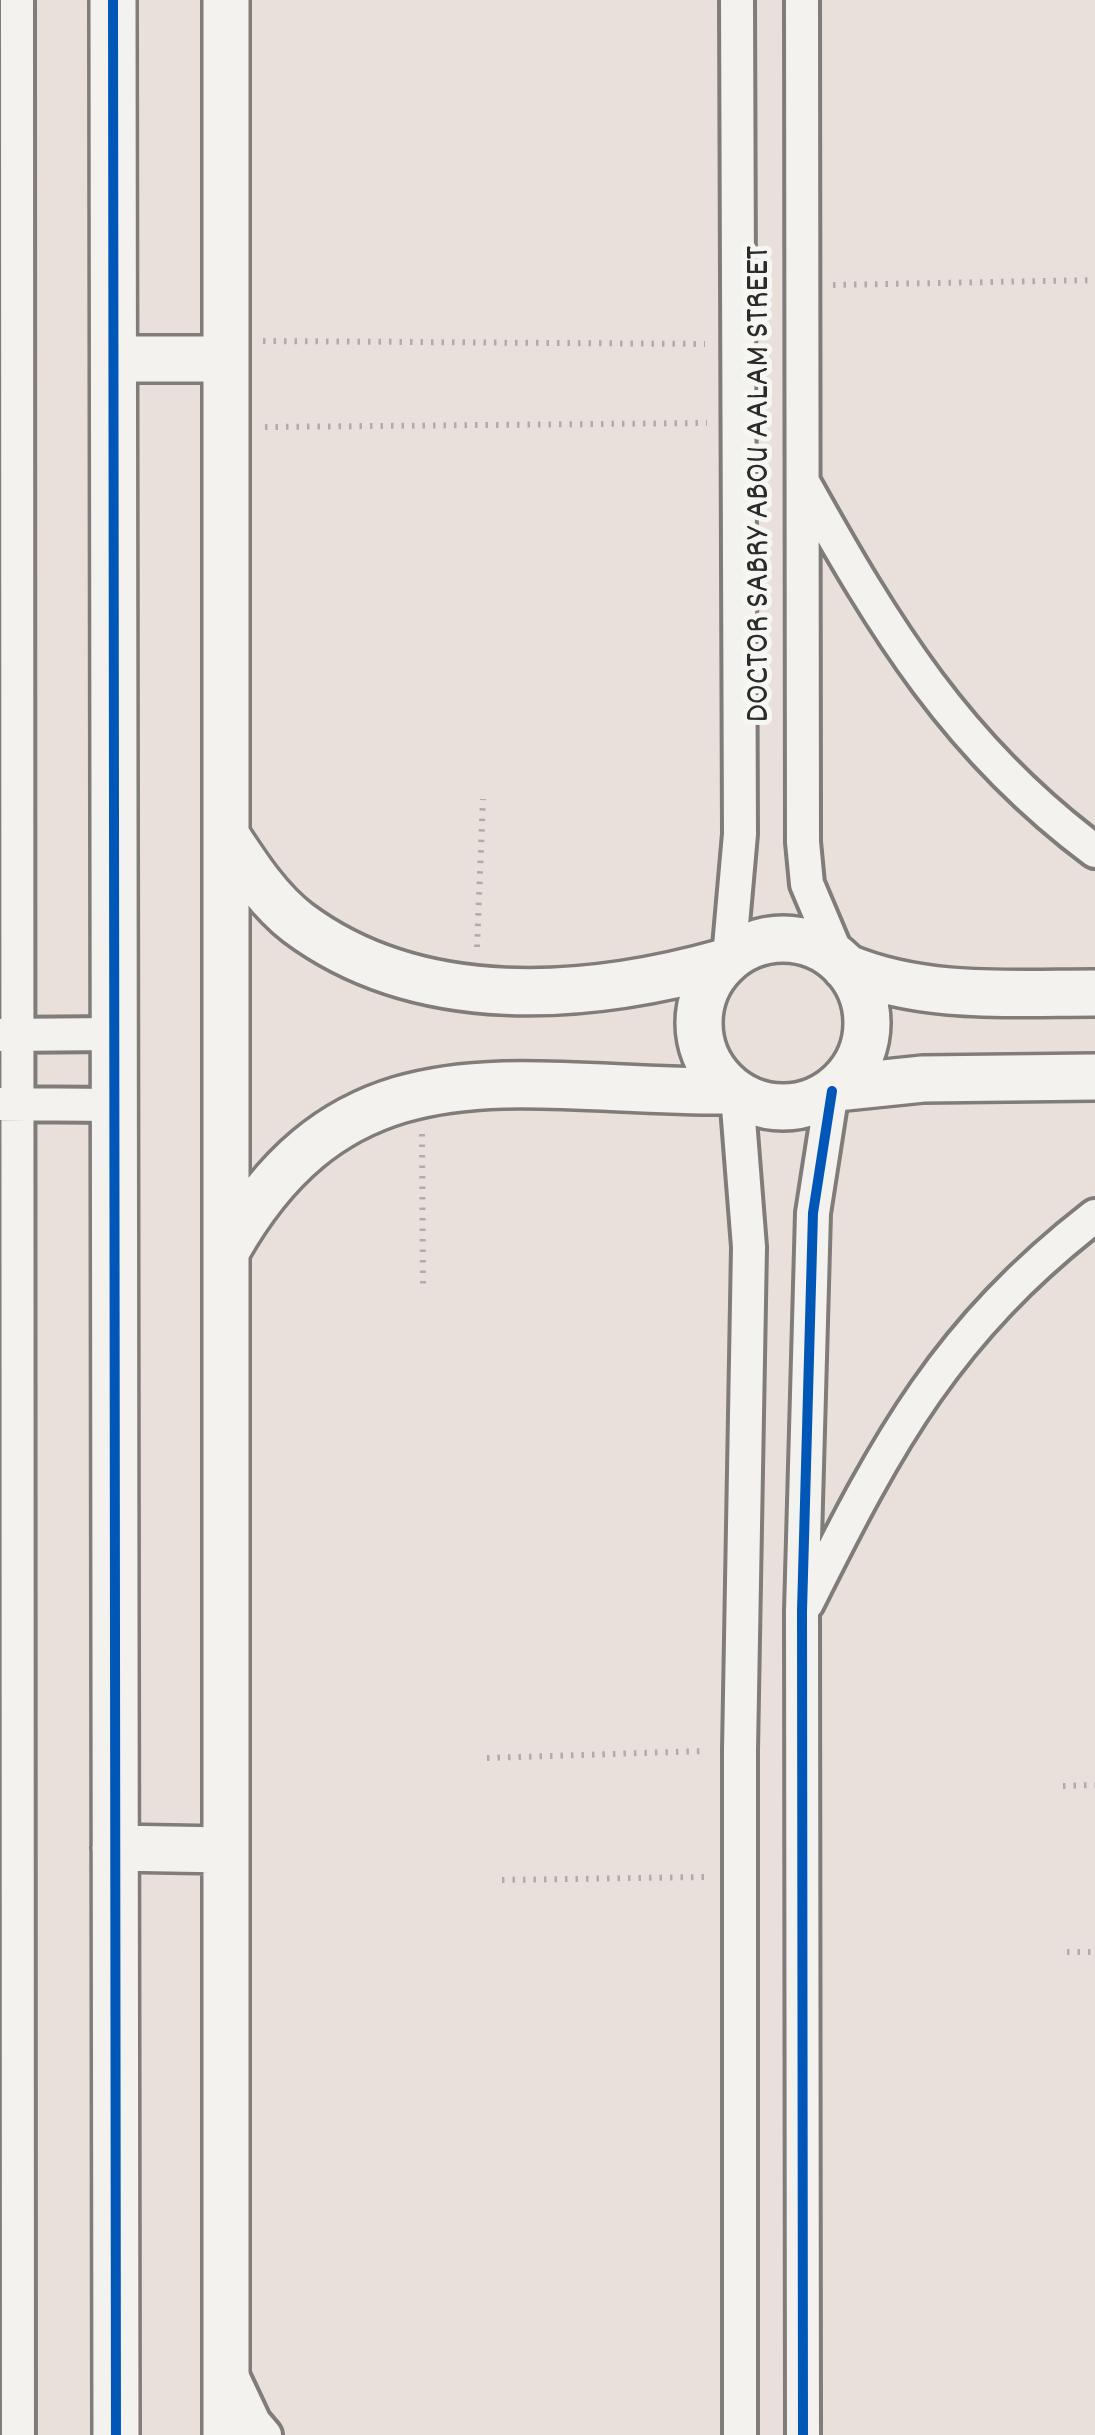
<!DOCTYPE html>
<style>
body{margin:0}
canvas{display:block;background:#e9e0db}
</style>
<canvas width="1095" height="2435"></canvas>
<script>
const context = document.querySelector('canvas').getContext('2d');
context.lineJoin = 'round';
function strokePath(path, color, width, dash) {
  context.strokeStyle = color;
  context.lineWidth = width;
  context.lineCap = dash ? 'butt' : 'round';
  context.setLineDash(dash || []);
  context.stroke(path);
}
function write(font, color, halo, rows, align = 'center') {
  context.font = font + ' Dekko,sans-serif';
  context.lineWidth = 10;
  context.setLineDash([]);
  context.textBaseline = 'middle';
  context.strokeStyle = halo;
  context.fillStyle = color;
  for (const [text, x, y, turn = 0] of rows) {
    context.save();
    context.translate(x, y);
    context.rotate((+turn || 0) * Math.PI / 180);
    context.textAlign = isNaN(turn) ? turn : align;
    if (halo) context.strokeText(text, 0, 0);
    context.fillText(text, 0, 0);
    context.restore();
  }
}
const street = new Path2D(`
 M17 0 18 2435
 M802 0 803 842 807 884 840 962
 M803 482C885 629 957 748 1095 851
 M729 958 740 834 737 0
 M0 1035 114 1034
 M737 1094 749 1247 740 1750V2435
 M0 1104 114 1105
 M807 1603C889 1439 947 1331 1095 1216
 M229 2369 254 2422 265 2435
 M803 2435 802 1611 813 1213 832 1091`);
const secondary = new Path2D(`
 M113 0 116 2435
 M226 0V2435
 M114 359H226
 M226 835C247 867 268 900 298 923 420 1014 587 1001 725 962
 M699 1023a84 84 0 1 1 168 0a84 84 0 1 1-168 0Z
 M845 967C923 1000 1012 993 1095 993
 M836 1088 923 1079 1095 1077
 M227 1250C350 1032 523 1093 732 1091
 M115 1848 226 1850`);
strokePath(street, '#807c7a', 40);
strokePath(secondary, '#807c7a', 52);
strokePath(new Path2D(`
 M833 285 1095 280
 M263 341 705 344
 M265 427 707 423
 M477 947 483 799
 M422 1134 423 1285
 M487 1758 705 1751
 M1063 1786 1095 1785
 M502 1880 705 1877
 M1067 1952H1095`), '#aeadab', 6, [2.5, 8]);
strokePath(street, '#f3f2ef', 32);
strokePath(secondary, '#f3f2ef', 45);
strokePath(new Path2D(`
 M113 0 116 2435
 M803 2435 802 1611 813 1213 832 1091`), '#0057b8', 10);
write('35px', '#2b2b2b', '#f6f6f2', [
 ["DOCTOR SABRY ABOU AALAM STREET",762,484,-90]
]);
</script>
